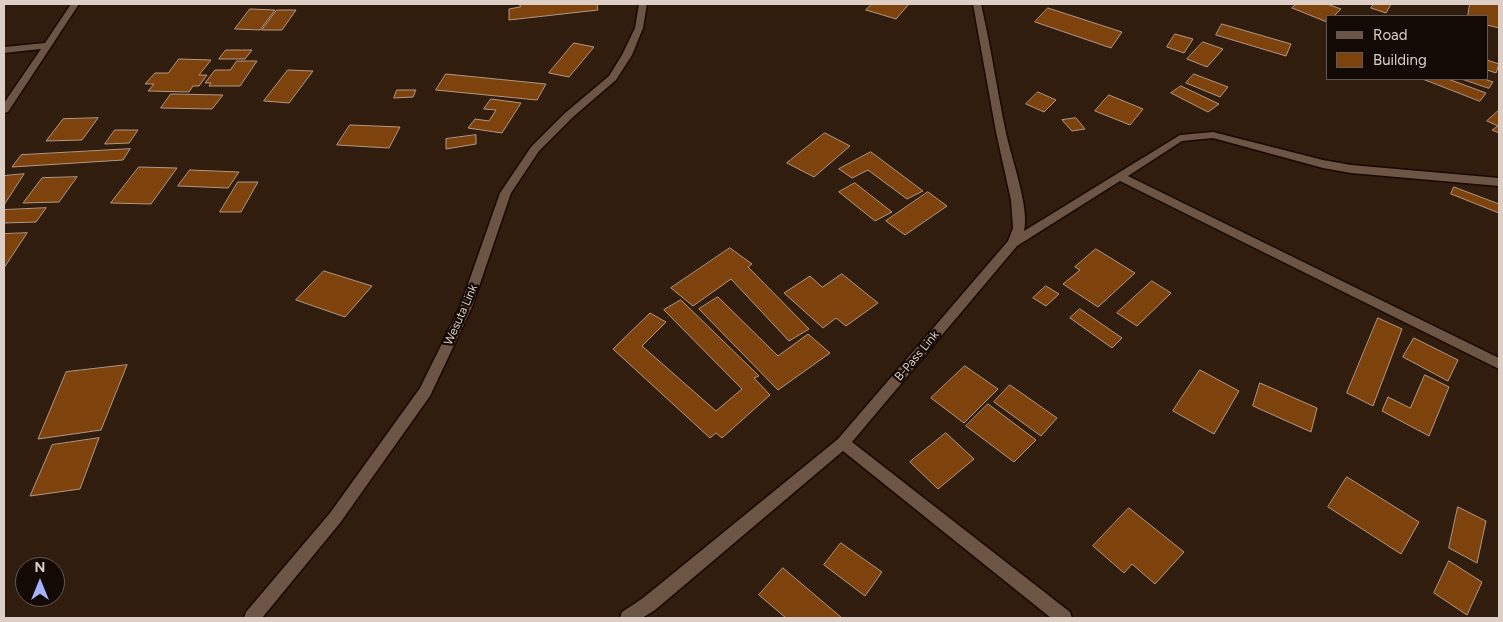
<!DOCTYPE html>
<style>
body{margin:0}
#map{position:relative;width:1503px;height:622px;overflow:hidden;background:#311d0e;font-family:Figtree,sans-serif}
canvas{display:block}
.frame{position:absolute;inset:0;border:5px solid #ddcfc6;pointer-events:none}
.legend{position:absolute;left:1326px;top:15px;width:162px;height:65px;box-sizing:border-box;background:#130a05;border:1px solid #645952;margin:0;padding:6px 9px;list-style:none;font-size:15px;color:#ddcfc6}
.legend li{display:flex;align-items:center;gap:10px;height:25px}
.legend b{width:25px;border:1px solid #645952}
.north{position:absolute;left:15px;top:557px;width:50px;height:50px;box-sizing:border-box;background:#130a05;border:1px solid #645952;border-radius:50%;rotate:0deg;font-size:14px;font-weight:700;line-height:20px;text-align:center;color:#ddcfc6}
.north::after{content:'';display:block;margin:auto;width:18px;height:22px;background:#a4b1fc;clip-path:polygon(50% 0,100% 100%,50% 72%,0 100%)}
</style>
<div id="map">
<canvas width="1503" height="622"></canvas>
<div class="frame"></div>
<ul class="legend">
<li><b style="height:6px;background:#6c5544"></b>Road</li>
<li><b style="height:14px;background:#7e430c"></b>Building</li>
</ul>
<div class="north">N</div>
</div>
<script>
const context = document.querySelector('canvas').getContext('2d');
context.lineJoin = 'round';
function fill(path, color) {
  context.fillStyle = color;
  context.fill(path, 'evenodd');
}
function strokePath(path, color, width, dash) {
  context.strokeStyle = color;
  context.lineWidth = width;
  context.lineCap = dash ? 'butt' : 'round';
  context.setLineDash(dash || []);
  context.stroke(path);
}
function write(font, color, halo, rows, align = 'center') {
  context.font = font + ' Figtree,sans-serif';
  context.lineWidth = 4.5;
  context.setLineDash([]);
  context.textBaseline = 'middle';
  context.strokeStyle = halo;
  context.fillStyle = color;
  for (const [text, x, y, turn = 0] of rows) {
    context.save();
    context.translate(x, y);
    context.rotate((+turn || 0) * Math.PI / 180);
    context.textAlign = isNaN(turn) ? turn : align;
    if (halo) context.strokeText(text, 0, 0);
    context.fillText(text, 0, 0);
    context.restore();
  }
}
const building = new Path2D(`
 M520 4H597L598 10 509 20V9L520 7Z
 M872 4H909L896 19 866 10Z
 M1297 4H1327L1341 9 1334 16H1327V22L1292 8Z
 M1374 4H1391L1386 13 1371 8Z
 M1470 4H1499V28L1487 25V16H1468Z
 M1048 8 1122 32 1111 48 1035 22Z
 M250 9 275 10 260 30 235 29Z
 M277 10H296L282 30H262Z
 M1222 24 1291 44 1286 56 1216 35Z
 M1175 34 1193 39 1184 53 1167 47Z
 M1203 42 1223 49 1207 67 1187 59Z
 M574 43 594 47 569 77 549 73Z
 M226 50H252L245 59H219Z
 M179 59 211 60 199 75H207L199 86H193L189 92 148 91 154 84H145L155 73H168Z
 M1487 60 1499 64 1496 73 1487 70Z
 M237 61H257L240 86H209L211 83H205L215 70H230Z
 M288 70 313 71 289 103 264 101Z
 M446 74 546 84 537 100 436 90Z
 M1194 74 1228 87 1220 97 1186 83Z
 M1423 79H1448L1486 93 1480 101Z
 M1462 79H1484L1493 82 1489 88Z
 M1181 86 1219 104 1208 112 1171 93Z
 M397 90H416L413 97 394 98Z
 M1038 92 1056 100 1044 112 1026 104Z
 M171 94 223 95 212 109 161 108Z
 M1109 95 1143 109 1130 125 1095 111Z
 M491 99 521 103 502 133 468 128 475 119 489 121 496 110 484 109Z
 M1498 111H1499V133L1492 130 1498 126 1487 121Z
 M98 118 82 140 46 141 63 119Z
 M1076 118 1085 129 1072 131 1062 120Z
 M350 125 400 127 389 148 337 145Z
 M115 130H138L129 143 105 144Z
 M825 133 850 146 814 177 787 163Z
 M476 135V144L446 149V139Z
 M130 149 123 160 12 167 21 155Z
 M871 152 923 191 907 199 868 170 852 178 839 169Z
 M139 167 177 168 151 204 111 203Z
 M190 170 239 172 228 188 178 186Z
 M24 174 4 205V176Z
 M77 177 59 202 23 203 42 178Z
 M238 182H258L241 212H220Z
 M855 183 892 212 875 221 839 192Z
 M1454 187 1499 204V213L1451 194Z
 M928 192 947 206 905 235 886 221Z
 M46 208 36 222 4 223V210Z
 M27 233 4 268V234Z
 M730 248 752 264 748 267 809 329 789 341 731 279 693 306 671 288Z
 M1096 249 1135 273 1098 307 1063 284 1080 270 1075 267Z
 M324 271 372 286 345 317 296 300Z
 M842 274 878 303 846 326 836 318 823 328 784 293 810 276 822 287Z
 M1152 281 1171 293 1137 326 1117 313Z
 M1046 286 1059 294 1046 306 1033 298Z
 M718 297 778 356 808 334 830 353 778 390 699 309Z
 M681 300 759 376 754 378 770 395 722 438 716 433 710 438 613 349 650 313 666 322 642 346 716 411 742 389 664 310Z
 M1080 309 1122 338 1112 348 1070 318Z
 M1378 318 1402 329 1373 406 1347 393Z
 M1414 338 1458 360 1448 381 1403 357Z
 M127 365 101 430 38 439 66 372Z
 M965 366 998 389 964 423 931 398Z
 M1200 370 1239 391 1214 434 1173 411Z
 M1425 375 1449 387 1429 436 1382 411 1388 397 1410 408Z
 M1260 383 1317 408 1311 432 1253 406Z
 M1010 385 1057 418 1041 436 994 402Z
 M988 404 1036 440 1014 462 966 426Z
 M946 433 974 459 938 489 910 462Z
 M99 438 80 489 30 496 52 445Z
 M1347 477 1419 522 1401 554 1328 507Z
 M1458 507 1486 521 1477 563 1449 548Z
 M1129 508 1184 552 1155 584 1132 564 1124 573 1093 546Z
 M841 543 882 572 865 596 824 565Z
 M1449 561 1482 582 1467 615 1434 593Z
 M783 568 842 618H786L759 595Z`);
fill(building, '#7e430c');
strokePath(building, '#b19785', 1);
const street = new Path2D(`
 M71 4H79L8 112 4 113V103L41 49 4 53V47L45 43Z
 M639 4H647L643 28 632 55 616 80 573 117 539 151 511 193 472 307 430 396 340 523 262 618H244L246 612 330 513 420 388 460 307 500 193 531 147 565 113 609 76 622 55 635 28Z
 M973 4H981C991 47 997 90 1006 133 1011 157 1030 209 1024 231L1180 135 1213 132 1323 160 1351 165 1499 178V186L1351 173 1323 168 1213 138 1182 141 1128 176 1499 358V369L1120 181 1017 246 852 442 1070 612 1072 618H1051L843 451 655 610 642 618H620L622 612 643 598 838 439 1008 241 1013 228 1011 200 996 132Z`);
strokePath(street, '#180700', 3);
fill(street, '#6c5544');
write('12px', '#ddcfc6', '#130a05', [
 ["Wesuta Link",461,315,-66],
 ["B-Pass Link",917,356,-50]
]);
</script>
